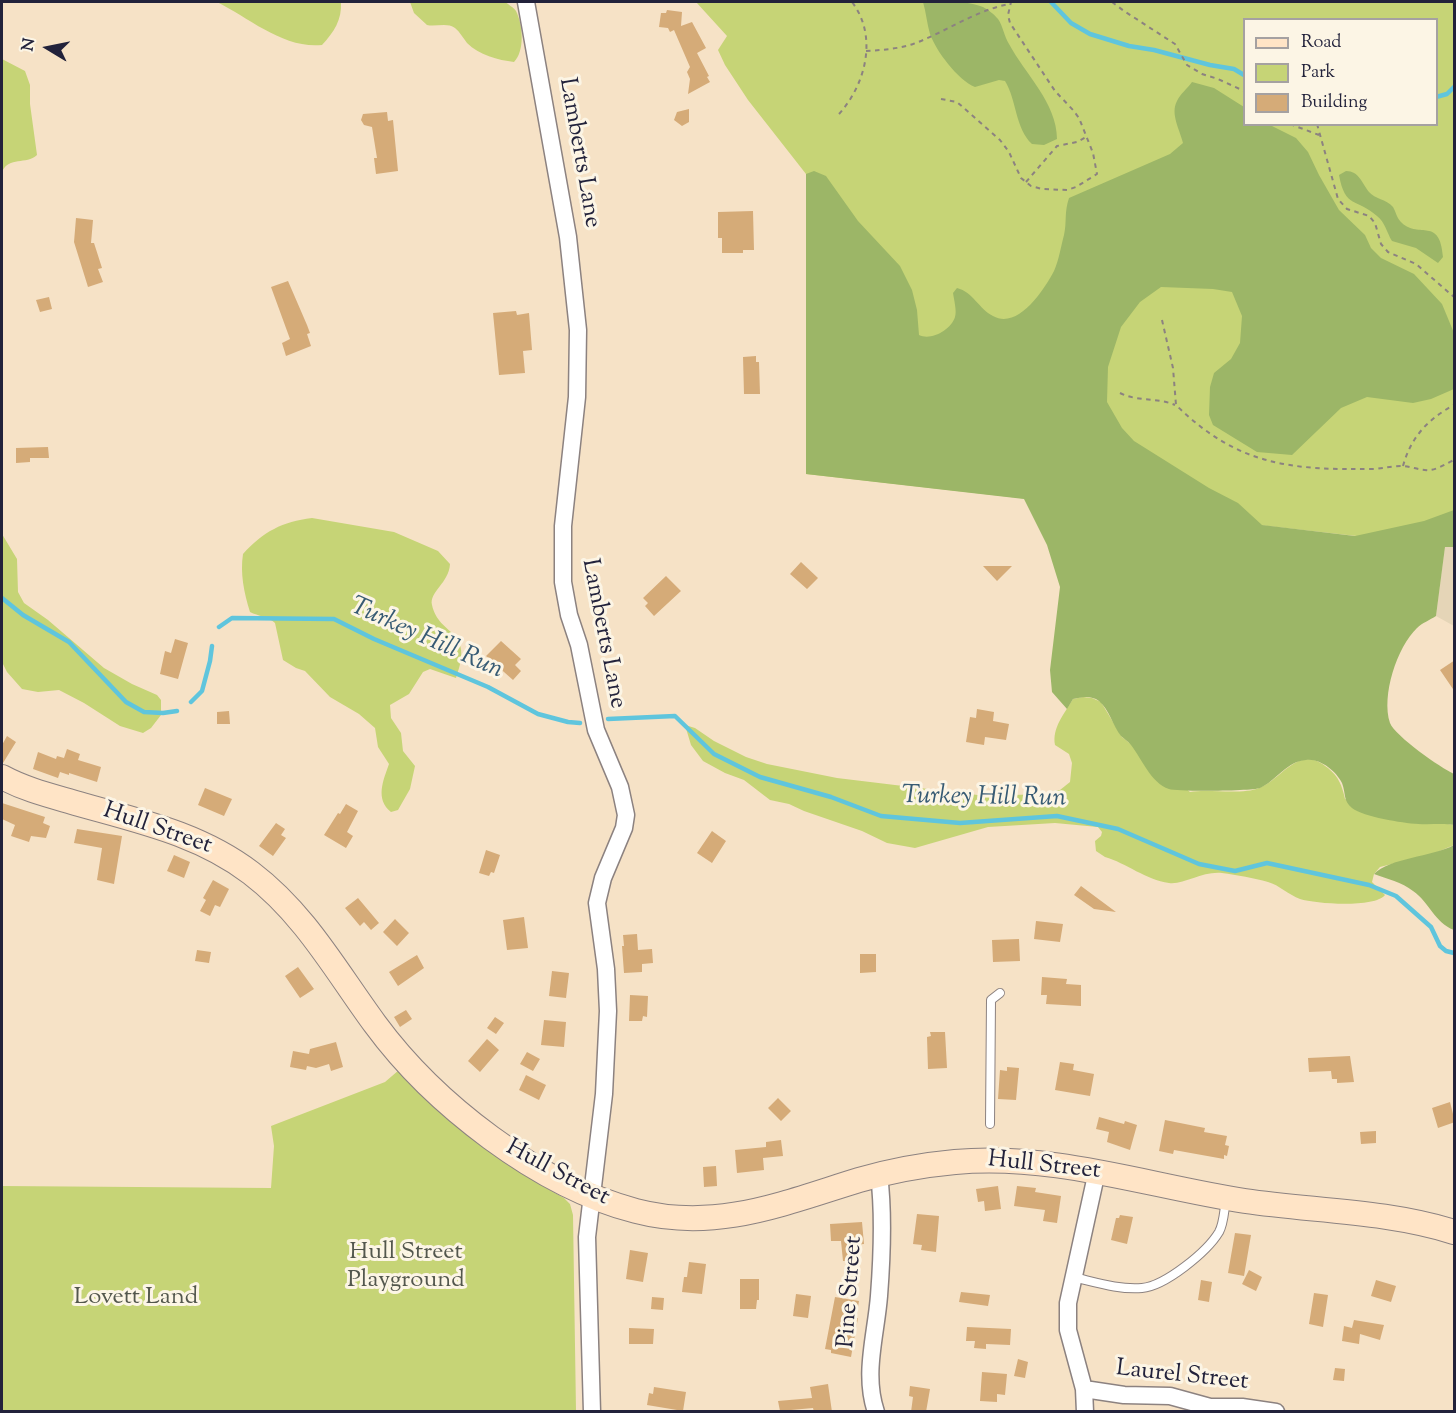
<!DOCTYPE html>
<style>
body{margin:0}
#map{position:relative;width:1456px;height:1413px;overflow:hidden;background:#f6e2c6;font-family:"Sorts Mill Goudy",serif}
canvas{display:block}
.frame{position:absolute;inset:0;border:3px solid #22223b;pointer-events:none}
.legend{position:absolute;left:1243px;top:18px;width:195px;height:108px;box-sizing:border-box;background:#fcf5e5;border:2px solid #a5a1a1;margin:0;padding:8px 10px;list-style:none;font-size:18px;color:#22223b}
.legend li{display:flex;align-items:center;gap:12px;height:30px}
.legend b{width:30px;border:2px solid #a5a1a1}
.north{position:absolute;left:18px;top:18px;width:60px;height:60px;-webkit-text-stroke:4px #fcf5e5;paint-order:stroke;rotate:280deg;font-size:16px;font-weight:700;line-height:24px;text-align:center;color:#22223b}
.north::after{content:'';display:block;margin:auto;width:21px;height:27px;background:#22223b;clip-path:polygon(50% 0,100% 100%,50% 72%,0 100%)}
</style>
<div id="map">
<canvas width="1456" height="1413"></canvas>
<div class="frame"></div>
<ul class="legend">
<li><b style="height:8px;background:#ffe4c6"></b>Road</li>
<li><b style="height:16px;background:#c6d476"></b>Park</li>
<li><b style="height:16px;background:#d5ab78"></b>Building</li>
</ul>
<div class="north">N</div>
</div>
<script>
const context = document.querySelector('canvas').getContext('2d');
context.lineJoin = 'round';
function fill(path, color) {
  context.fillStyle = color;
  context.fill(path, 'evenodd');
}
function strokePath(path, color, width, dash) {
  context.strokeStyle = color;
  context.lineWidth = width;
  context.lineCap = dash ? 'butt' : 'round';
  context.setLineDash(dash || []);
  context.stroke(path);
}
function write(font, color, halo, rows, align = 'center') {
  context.font = font + ' "Sorts Mill Goudy",serif';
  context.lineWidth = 6;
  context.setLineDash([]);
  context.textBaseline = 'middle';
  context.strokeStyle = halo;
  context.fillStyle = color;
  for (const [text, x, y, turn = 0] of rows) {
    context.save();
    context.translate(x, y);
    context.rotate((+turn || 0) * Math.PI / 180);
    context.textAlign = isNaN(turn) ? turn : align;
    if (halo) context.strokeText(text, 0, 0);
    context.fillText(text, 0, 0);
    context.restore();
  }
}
fill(new Path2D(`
 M1445 546 1454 547V626L1436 616Z`), '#e5d5b7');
fill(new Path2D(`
 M217 2H341C342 20 334 32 322 45 284 49 249 18 217 2Z
 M410 2H505C508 4 514 8 516 11 523 25 525 51 514 62 498 60 479 55 467 43 463 38 460 32 455 28 447 22 436 27 427 25L414 13Z
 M696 2H1454V547L806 474V174L748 100 725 65 718 50 727 36ZM1244 20H1436V124H1244Z
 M2 59 25 71 30 85V104L37 155C26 165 9 156 2 172Z
 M312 518 394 532 438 551 450 564C449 583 429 592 432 605 439 637 475 628 456 678L430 669 423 672 409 694 390 705 391 718 401 733 403 751 415 766 410 789 398 810 391 812C375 799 383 781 389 764L378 747 375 728 359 714 330 697 305 671 296 668 283 660 275 623C269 617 258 616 250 612 244 593 240 573 243 554 264 531 282 522 312 518Z
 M2 534 17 559 18 592 24 603 48 620 104 668 132 684 157 695 161 700V715L151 728 143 733 120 726 84 703 59 690 38 692 22 689 7 672 2 662Z
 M1083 697 1092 698 1101 702 1122 737 1190 792C1209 789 1243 795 1259 788 1284 778 1298 743 1328 768 1339 777 1342 786 1345 799L1418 824 1441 823 1454 825V845L1435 853 1380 867 1374 874 1372 882 1385 895C1375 908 1316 904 1300 899 1289 895 1279 885 1268 882 1254 878 1237 875 1222 873 1202 871 1184 885 1169 883 1146 880 1126 863 1105 857L1096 851 1095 841 1101 836 1102 832 1098 827 1055 823 988 827 915 848 887 843 862 831 804 811 789 804 770 800 744 780 725 773 703 761 691 745 685 725 695 728 714 741 746 757 767 764 837 778 986 796 1042 794 1060 790 1070 782 1072 763 1069 754 1055 745C1052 728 1064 714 1073 699Z
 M399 1070C448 1123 502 1163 564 1198L570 1204 573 1215 576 1411 2 1412V1186L271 1188 274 1146 271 1126 385 1082Z`), '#c6d476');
fill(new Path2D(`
 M923 2C943 1 965 0 983 7 987 9 994 14 998 19 1003 26 1004 36 1009 44 1025 74 1057 103 1057 139L1044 145 1032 144C1015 128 1017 101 1005 81L999 80 975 87C958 80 936 51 930 34 927 24 926 12 923 2Z
 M1192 82 1214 88 1244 107V124L1270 125 1296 138 1308 152 1319 175 1339 210 1365 235 1371 248 1381 258 1414 274 1442 304 1454 333V389L1431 399 1413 403 1367 397 1341 408 1292 455 1257 452 1213 425 1209 415 1210 387 1214 373 1231 359 1240 343 1242 316 1232 292 1213 289 1161 287 1140 302 1121 327 1108 367 1107 402 1122 428 1134 441 1209 488 1238 503 1262 525 1355 536 1424 521 1454 510V547H1445L1436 616C1430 620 1422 623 1417 628 1397 647 1381 696 1390 723 1395 736 1441 768 1454 774V825C1442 823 1431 825 1418 824 1402 823 1364 817 1352 808 1343 801 1346 793 1342 783 1336 771 1320 758 1306 760 1287 761 1276 781 1260 788 1253 791 1177 792 1169 789 1151 783 1142 759 1131 745 1128 741 1124 739 1121 736 1113 726 1109 709 1099 701 1091 695 1082 697 1073 699L1067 709 1052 692 1050 670 1060 587 1047 545 1024 499 806 474V174L814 171 826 176 858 221 900 266 912 290 917 310 919 335C931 341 951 330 955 317 957 311 954 300 953 293L957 288C973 292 979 309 993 316 1018 330 1044 290 1054 271 1059 260 1061 246 1064 235 1067 222 1064 213 1069 198L1170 154 1183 143C1180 130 1170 114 1177 101 1180 94 1188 88 1192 82Z
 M1346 171C1359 171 1362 183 1369 192 1375 199 1386 199 1393 207 1396 212 1397 219 1402 223 1419 239 1440 216 1443 257L1438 263 1416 248 1392 241C1387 233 1385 222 1377 216 1357 198 1345 209 1339 175Z
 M1454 845V930C1434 922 1430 903 1413 891 1402 882 1387 879 1374 874 1389 858 1432 857 1454 845Z`), '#9cb667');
strokePath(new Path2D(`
 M1051 2 1071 23 1090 34 1129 46 1154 50 1210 65 1234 69 1244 75
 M1436 97 1447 94 1454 87
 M2 598 23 615 69 642 126 702 144 712 163 713 177 711
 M219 627 232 618 334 619 374 639 488 687 538 714 568 722 580 723
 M191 702 202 691 210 661 212 646
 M608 719 675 716 714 754 760 777 831 797 881 816 960 823 1057 816 1118 829 1199 864 1235 871 1267 863 1369 885 1396 896 1431 927 1440 946 1446 951 1454 953`), '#5fc5dd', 4.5);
fill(new Path2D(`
 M667 10 682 12 681 26 692 22 706 48 697 53 709 76 707 77 710 82 688 94 690 79 687 72 690 67 674 30 670 32 668 28 659 27 661 13H666Z
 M689 109V122L682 126 674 120 677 112Z
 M387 112 388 121 393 120 398 171 376 174 374 158H377L372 127 364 125 361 120 363 114Z
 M753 211 754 250H743V253H722V238H718V212Z
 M76 218 93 220 91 243H94L102 268 98 269 103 282 88 287 74 242Z
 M288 281 307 325 310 333 307 334 311 346 286 356 282 343 290 339 271 287Z
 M49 297 52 309 40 312 36 300Z
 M516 311 517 315 529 313 532 350 523 351 525 373 499 375 493 313Z
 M756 356V362H759L760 394H744L743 357Z
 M48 447 49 458H30V462L16 463V448Z
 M801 562 818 578 807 589 790 574Z
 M983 566H1012L997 581Z
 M666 576 681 591 654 616 645 606 648 603 643 598Z
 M175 639 188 643 178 679 160 674 165 651 171 653Z
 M501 641 521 659 515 665 521 671 513 680 486 656Z
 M1455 660V692L1440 670Z
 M977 709 994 712 993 721 1009 724 1006 740 985 737 984 745 966 742 970 717 976 718Z
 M229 711 230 724H217V712Z
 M7 736 16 742 3 763H2V745Z
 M67 749 80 754 78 760 101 767 97 782 69 773V775L60 772 58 778 33 769 38 752 56 759 57 756 64 758Z
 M205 788 232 799 224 816 198 805Z
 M2 803 45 817 43 823 50 826 46 838 31 836 29 842 11 836 15 825 2 819Z
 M346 804 358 811 347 832 353 836 346 848 324 835 338 813 340 814Z
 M276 823 285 829 281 835 286 838 273 856 259 846Z
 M77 829 122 836 114 884 97 880 102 848 74 843Z
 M712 831 726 841 712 863 697 853Z
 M486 850 500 855 494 873 491 872 489 876 479 873Z
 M174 855 190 862 184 878 167 871Z
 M213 880 229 889 220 907 215 905 210 916 200 911 206 900 203 898Z
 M1081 886 1116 912 1094 909 1074 895Z
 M358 898 379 923 371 930 364 922 360 926 345 908Z
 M524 917 528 948 507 950 503 920Z
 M395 919 409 933 397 946 383 932Z
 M1036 921 1063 924 1060 942 1034 939Z
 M637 934 638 950 652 949 653 963 642 964V972L624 973 622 946H624L623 935Z
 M1019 939 1020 961 993 962 992 940Z
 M197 950 211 952 209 963 195 961Z
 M860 954H876V972L860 973Z
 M417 955 424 968 398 986 389 972Z
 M298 967 314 989 300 998 285 976Z
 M552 971 569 973 566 998 549 996Z
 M1042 977 1067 979 1066 984 1081 985V1006L1046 1004 1047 995H1041Z
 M630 995 648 996 647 1017 643 1016 642 1021H629Z
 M406 1010 412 1019 400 1027 394 1017Z
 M495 1017 504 1023 496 1034 487 1028Z
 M544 1020 566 1022 564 1047 541 1045Z
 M930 1032H945L947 1068 928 1069 927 1037 931 1036Z
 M487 1039 499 1050 480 1072 468 1061Z
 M336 1042 343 1067 331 1071 329 1064 316 1068 307 1066 306 1070 290 1067 293 1051 309 1054 310 1049Z
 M527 1052 540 1059 533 1071 520 1064Z
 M1350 1056 1354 1082 1337 1083V1079H1332L1331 1071 1309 1072 1308 1058Z
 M1060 1062 1074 1064 1073 1070 1094 1074 1090 1096 1055 1090Z
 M1007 1067 1019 1068 1016 1100 998 1099 1000 1070 1007 1071Z
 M526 1075 546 1085 539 1100 519 1090Z
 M778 1098 791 1111 781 1121 768 1108Z
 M1450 1102 1455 1122 1438 1128 1432 1108Z
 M1099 1117 1124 1124 1125 1121 1137 1125 1130 1150 1107 1142 1109 1132 1096 1129Z
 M1165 1120 1205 1128 1204 1132 1227 1136 1225 1145 1229 1146 1227 1156 1224 1155V1159L1174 1150 1173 1154 1159 1151Z
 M1376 1131V1143L1361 1144 1360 1132Z
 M781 1140 783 1156 763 1158 764 1170 737 1173 735 1150 766 1147V1142Z
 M716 1166 717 1186 704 1187 703 1167Z
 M998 1186 1001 1209 985 1211 984 1201 978 1202 976 1189Z
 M1017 1186 1036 1188 1035 1192 1061 1196 1057 1223 1043 1221 1045 1210 1014 1206Z
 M917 1214 939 1216 936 1252 921 1250 922 1245 913 1244Z
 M1120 1215 1133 1217 1127 1244 1111 1240 1116 1218H1119Z
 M862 1222 864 1244 852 1245 854 1261H843L841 1241H831L830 1224Z
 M1235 1233 1251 1235 1244 1276 1228 1273Z
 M630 1250 648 1253 643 1282 626 1279Z
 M689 1262 706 1264 702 1294 682 1292 684 1277H687Z
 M1249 1270 1262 1277 1256 1291 1242 1284Z
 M740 1279H759V1300H757L756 1309H740Z
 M1201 1280 1212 1282 1209 1302 1198 1300Z
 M1376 1280 1396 1286 1391 1302 1371 1296Z
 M961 1292 990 1295 988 1306 959 1302Z
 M1314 1293 1328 1295 1323 1327 1309 1324Z
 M796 1294 811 1296 808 1318 793 1316Z
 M652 1297 664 1298 663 1310 651 1309Z
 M835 1297 859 1301 856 1318H858L851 1357 831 1353V1350L825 1349Z
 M1354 1320 1384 1325 1380 1340 1360 1334 1359 1344 1342 1341 1344 1326 1352 1328Z
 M967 1327 1011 1329 1010 1345 986 1344V1349L974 1348 975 1341H966Z
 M629 1328 654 1329 653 1344H629Z
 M1018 1359 1028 1362 1025 1378 1014 1376Z
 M1335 1368 1345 1369 1344 1381 1333 1380Z
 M982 1372 1007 1374 1005 1395 997 1394V1402L980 1401Z
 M828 1384 832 1412H814L813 1408 780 1411 778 1401 812 1398 810 1387Z
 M910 1386 930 1389 926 1412H911L913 1397 909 1396Z
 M654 1387 686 1392 683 1411 647 1405 649 1393 653 1394Z`), '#d5ab78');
const service = new Path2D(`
 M990 1124 991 1000 1000 993
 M1073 1277C1095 1282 1119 1290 1142 1288 1165 1286 1207 1252 1219 1232 1224 1223 1224 1210 1226 1200`);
const minor = new Path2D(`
 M526 2 568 237 578 330 577 397 563 526V582L569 615 579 645 596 730 620 787 626 815 624 828 603 878 597 903 606 969 608 1011 604 1094 587 1237 592 1412
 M1084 1389 1124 1395 1170 1396 1210 1407H1242L1276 1412
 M876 1412C863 1374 876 1335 879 1296 882 1257 884 1214 879 1175
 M1085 1412 1084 1389 1068 1330V1303L1097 1171`);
const secondary = new Path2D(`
 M2 777C26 790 52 796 79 804 139 821 200 834 251 873 305 914 336 971 375 1024 433 1103 539 1186 636 1211 716 1232 784 1203 859 1180 890 1171 922 1165 955 1162 1054 1153 1148 1186 1245 1201 1314 1211 1387 1211 1454 1232`);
strokePath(service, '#8c8280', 10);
strokePath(minor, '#8c8280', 19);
strokePath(secondary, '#8c8280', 26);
strokePath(new Path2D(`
 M1112 2 1124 11 1175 44 1187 65 1202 74 1218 79 1244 91
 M866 51C882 50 898 49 913 44 946 32 974 11 1009 4
 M941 99 957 102 1000 140 1009 152 1021 178 1031 186 1042 189 1067 190 1076 187 1097 174 1093 153 1079 118 1073 110 1055 91 1010 23 1008 15 1011 2
 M839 114C866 84 878 36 852 2
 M1290 124 1319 135
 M1317 124 1338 199 1347 209 1369 216 1375 223 1381 244 1388 252 1416 264 1454 297
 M1026 182 1057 146 1077 142 1086 137
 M1162 320 1173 368 1176 405C1238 466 1291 470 1374 469 1384 468 1393 466 1402 466 1411 466 1420 471 1429 470 1437 470 1447 463 1454 460
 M1120 393C1138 402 1157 397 1175 405
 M1403 466C1411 437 1428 419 1454 405`), '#8c8280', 2, [4.5, 4.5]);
strokePath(service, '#fff', 8);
strokePath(minor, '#fff', 16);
strokePath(secondary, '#ffe4c6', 24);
write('24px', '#22223b', '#fcf5e5', [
 ["Lamberts Lane",578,153,80],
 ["Lamberts Lane",602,634,79],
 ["Hull Street",157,830,19],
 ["Hull Street",1044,1167,6],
 ["Hull Street",557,1174,28],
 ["Pine Street",852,1292,-86],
 ["Laurel Street",1182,1377,6]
]);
write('24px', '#53574d', '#fcf5e5', [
 ["Hull Street",406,1254],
 ["Playground",406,1282],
 ["Lovett Land",136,1299]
]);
write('italic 26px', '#375b74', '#fcf5e5', [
 ["Turkey Hill Run",426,640,24],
 ["Turkey Hill Run",984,799,1]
]);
</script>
